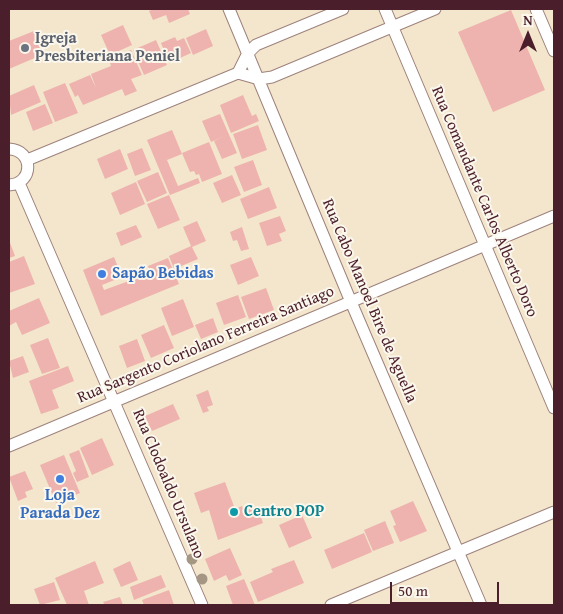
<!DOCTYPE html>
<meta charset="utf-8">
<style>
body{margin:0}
#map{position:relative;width:563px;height:614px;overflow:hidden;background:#f3e6cc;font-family:"Gentium Book Plus",serif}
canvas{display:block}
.frame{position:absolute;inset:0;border:10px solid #4a1f2b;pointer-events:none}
.north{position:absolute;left:503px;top:10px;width:50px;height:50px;-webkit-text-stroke:4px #fbf7ec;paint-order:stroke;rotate:0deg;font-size:14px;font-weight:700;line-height:20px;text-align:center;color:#4a1f2b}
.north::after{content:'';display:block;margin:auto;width:18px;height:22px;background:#4a1f2b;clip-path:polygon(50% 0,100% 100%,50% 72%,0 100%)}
.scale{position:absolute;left:390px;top:582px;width:109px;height:22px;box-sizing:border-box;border:2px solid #4a1f2b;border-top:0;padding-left:6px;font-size:15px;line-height:18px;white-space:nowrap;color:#4a1f2b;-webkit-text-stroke:4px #fbf7ec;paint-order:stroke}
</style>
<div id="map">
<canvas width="563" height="614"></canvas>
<div class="frame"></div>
<div class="north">N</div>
<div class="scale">50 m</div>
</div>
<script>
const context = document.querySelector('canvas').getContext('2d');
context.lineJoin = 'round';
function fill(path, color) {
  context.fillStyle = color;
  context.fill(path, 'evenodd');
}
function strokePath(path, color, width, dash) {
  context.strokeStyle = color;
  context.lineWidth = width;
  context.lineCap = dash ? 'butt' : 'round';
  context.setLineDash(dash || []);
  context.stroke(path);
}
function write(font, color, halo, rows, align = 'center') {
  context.font = font + ' "Gentium Book Plus",serif';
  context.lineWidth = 4;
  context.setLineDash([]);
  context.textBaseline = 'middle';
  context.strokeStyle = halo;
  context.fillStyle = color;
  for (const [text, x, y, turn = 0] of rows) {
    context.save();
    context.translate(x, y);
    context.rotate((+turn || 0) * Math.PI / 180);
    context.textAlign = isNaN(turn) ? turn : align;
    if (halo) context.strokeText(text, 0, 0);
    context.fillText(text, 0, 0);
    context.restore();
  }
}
fill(new Path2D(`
 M154 9H188L190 14 169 23 166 15 153 20 149 11Z
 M511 10 545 90 493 112 458 32Z
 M123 25 132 45 110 55 101 35Z
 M206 29 213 46 193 55 186 38Z
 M34 31 44 54 9 69V41Z
 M175 37 177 41 184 38 191 53 169 63 161 43Z
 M156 40 167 65 144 75 133 50Z
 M131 50 142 75 131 79 137 91 125 96 122 89 83 105 78 95 75 97 69 84 90 75 96 88 91 74 111 66 109 59Z
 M65 83 78 113 55 122 43 92Z
 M34 85 41 102 11 115 9 96Z
 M243 95 252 116 256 114 259 121 231 133 220 105Z
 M45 104 53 123 33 131 26 112Z
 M220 114 237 153 222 159 214 141 224 136 211 142 202 121Z
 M258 125 267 150 242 159 233 134Z
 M172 130 182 154 167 160 178 186 198 178 200 183 170 195 147 140Z
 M209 142 222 174 202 182 199 174 196 175 194 171 190 172 182 153Z
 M142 148 151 170 135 176 127 154Z
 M120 149 128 169 105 179 97 159Z
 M253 160 262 185 244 192 234 167Z
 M158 172 167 193 147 202 137 181Z
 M232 175 241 195 222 203 213 183Z
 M136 182 145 204 120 215 111 193Z
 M269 187 277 208 248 219 240 199Z
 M169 195 180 220 158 229 147 204Z
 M280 216 286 231 279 234 282 241 267 246 259 223Z
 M197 221 206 241 192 247 198 259 174 269 169 256 191 246 183 227Z
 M136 225 142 237 121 246 116 233Z
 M242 227 249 249 241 251 237 240 233 241 230 232Z
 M9 240 15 256 9 258Z
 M24 256 35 284 9 293V262Z
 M114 257 122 277 102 285 104 290 151 273 148 266 168 258 179 284 101 316 83 270Z
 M251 257 259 276 238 285 230 265Z
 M266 288 274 310 249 319 241 297Z
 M238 295 246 317 224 325 216 303Z
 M39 298 50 323 22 335 16 322 9 326V311Z
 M183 299 194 327 172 336 161 308Z
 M213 318 218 332 201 339 195 325Z
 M164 325 174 348 151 358 141 335Z
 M48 338 60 368 42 374 30 345Z
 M137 339 145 361 127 368 119 346Z
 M23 356 29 372 13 378 9 361Z
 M68 366 74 381 52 390 59 408 41 414 29 381Z
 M208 390 213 405 207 407 209 411 203 413 196 395Z
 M173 404 180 419 152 431 145 416Z
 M102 438 114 465 92 475 80 448Z
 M79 450 89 477 77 482 73 473 76 471 69 454Z
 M64 455 80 493 56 503 40 465Z
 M25 471 33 489 25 492 27 497 18 501 9 477Z
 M225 482 235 509 242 506 244 511 257 506 263 523 218 540 209 510 201 513 194 493Z
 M413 501 427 531 400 542 393 526 396 525 390 511Z
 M302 515 312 538 289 548 279 525Z
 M385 521 394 543 373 551 364 530Z
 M364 533 372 552 332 569 324 550Z
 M230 548 242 575 229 581 226 575 214 581 205 559Z
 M294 560 304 583 258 602 250 582 273 572 271 569Z
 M95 561 104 583 84 591 89 605H67L55 578Z
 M130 561 138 580 121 587 113 569Z
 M161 575 166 587 134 600 130 587Z
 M244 579 255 605H233L226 586Z
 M54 582 60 600 40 605 34 589Z
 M169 590 174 605H144L142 600Z
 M120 597 123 605H105L103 602Z`), '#eeb3ae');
const minor = new Path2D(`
 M229 9 351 302 481 605
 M385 9 554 408
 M536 9 554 51
 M238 73 248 53 256 45 343 9
 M9 149C34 150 34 184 9 185
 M27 160 238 73 259 79 272 77 435 9
 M19 183 202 605
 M9 446 554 216
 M331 605 554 512`);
strokePath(minor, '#9e827c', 13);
strokePath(minor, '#fff', 11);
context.fillStyle = '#a49683';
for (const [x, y] of [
 [192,559],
 [202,579]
]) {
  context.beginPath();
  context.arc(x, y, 5.5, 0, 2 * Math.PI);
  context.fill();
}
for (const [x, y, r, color] of [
 [25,48,5,"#6b7280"],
 [102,274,5,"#3f7fe0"],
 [60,479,5,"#3f7fe0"],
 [234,512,5,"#0f9aa8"]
]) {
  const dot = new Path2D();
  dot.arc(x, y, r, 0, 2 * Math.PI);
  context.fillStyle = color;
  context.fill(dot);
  strokePath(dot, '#fbf7ec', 2);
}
write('bold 16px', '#5b616d', '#fbf7ec', [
 ["Igreja",35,39],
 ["Presbiteriana Peniel",35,57]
], 'left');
write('16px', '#4a1f2b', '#fbf7ec', [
 ["Rua Comandante Carlos Alberto Doro",484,202,67],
 ["Rua Cabo Manoel Bire de Aguella",369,301,67],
 ["Rua Sargento Coriolano Ferreira Santiago",206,345,-23],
 ["Rua Clodoaldo Ursulano",168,484,67]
]);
write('bold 16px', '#366cbe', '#fbf7ec', [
 ["Sapão Bebidas",112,274],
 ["Loja",60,496,"center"],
 ["Parada Dez",60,514,"center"]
], 'left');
write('bold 16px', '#0d838f', '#fbf7ec', [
 ["Centro POP",244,512]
], 'left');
</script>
